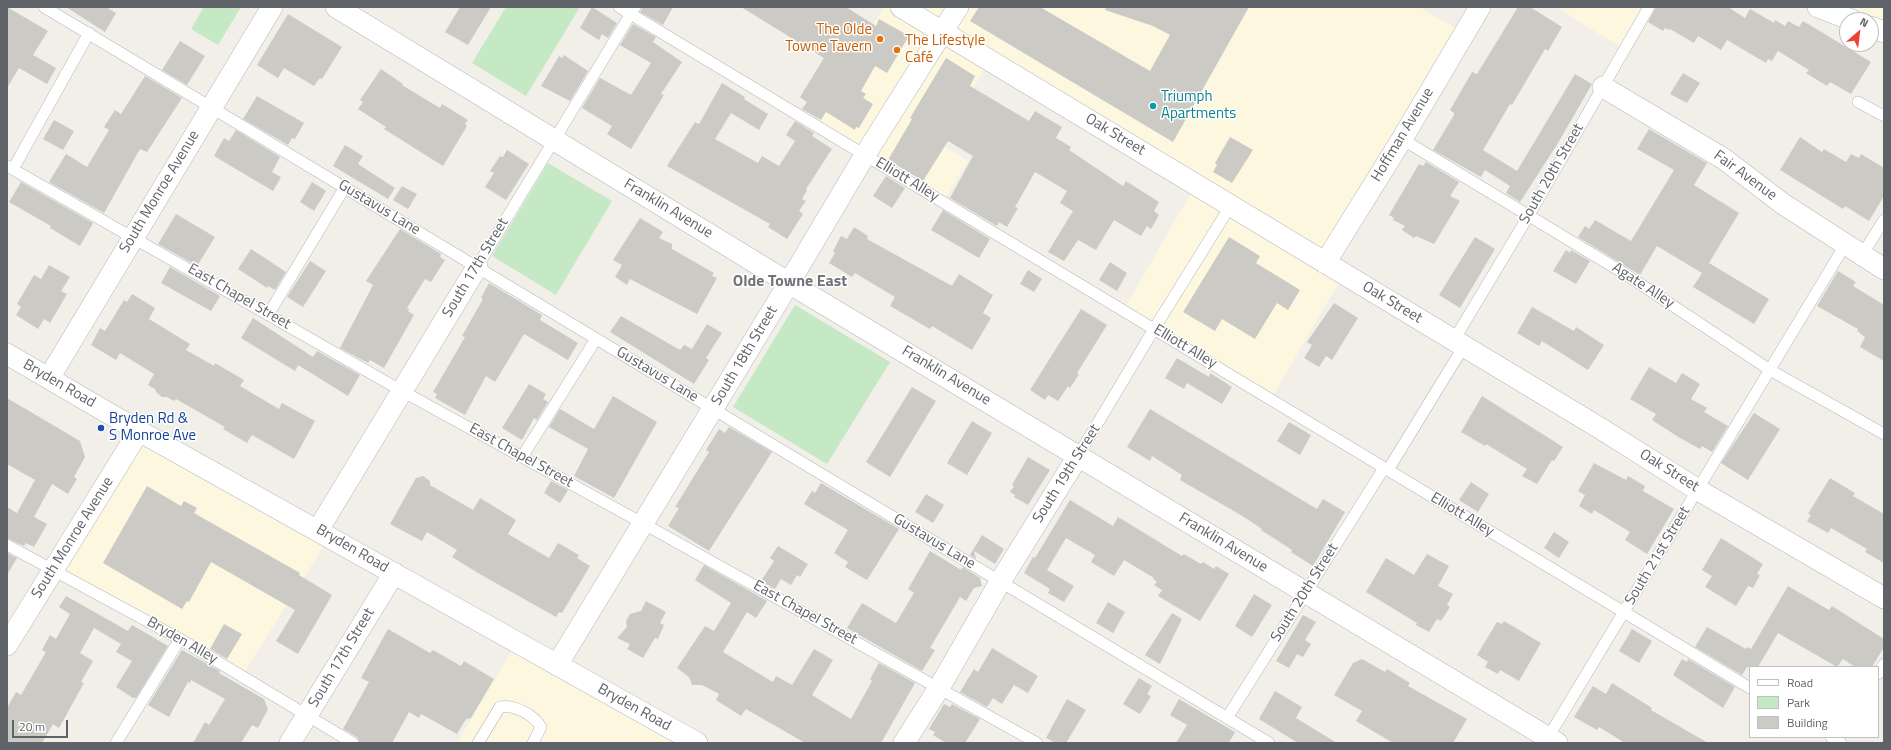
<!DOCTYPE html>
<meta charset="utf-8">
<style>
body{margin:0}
#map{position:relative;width:1891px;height:750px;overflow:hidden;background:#f1efe8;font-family:"Titillium Web",sans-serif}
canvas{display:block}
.frame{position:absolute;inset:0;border:8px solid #5f6368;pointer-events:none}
.legend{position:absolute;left:1749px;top:666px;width:130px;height:72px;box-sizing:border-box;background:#fff;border:1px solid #bfc1c3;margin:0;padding:5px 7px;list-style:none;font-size:12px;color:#5f6368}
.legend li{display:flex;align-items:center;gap:8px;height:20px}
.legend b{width:20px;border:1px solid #bfc1c3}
.north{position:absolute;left:1839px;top:12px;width:40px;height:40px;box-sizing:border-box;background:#fff;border:1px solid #bfc1c3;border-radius:50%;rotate:28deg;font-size:11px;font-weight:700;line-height:16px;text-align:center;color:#5f6368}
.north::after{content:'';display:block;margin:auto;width:14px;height:18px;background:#ea4335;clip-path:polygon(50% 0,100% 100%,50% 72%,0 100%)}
.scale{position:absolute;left:12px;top:720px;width:56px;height:18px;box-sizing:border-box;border:2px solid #5f6368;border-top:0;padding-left:5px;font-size:12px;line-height:14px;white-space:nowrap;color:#5f6368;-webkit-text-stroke:3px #fff;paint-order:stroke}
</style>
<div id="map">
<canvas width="1891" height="750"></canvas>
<div class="frame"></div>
<ul class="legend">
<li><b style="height:5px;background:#fff"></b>Road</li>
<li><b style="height:11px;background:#c5e8c5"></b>Park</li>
<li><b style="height:11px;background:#cccac5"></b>Building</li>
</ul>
<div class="north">N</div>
<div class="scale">20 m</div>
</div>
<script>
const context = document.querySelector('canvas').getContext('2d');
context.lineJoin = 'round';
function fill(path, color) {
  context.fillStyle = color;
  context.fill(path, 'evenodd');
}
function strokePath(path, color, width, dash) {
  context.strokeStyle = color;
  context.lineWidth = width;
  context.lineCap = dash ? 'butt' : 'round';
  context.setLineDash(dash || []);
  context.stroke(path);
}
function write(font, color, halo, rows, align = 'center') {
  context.font = font + ' "Titillium Web",sans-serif';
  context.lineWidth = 3;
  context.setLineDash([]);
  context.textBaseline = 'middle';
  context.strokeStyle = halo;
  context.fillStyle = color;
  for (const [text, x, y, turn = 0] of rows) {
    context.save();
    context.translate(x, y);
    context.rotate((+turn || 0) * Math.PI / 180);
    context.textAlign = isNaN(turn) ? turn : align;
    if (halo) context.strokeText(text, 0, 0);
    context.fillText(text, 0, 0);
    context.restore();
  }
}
fill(new Path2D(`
 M884 7H1419L1462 32 1335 252 1346 270 1274 394 1123 311 1196 184 989 62 940 143 968 161 943 203 815 124Z
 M1556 7H1651L1625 50Z
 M1826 7H1884V28L1871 20H1863Z
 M139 426 331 534 240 679 53 569Z
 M516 644 681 743H457Z`), '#fef7e0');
fill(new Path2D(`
 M204 7H241L218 45 191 29Z
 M506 7H580L526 96 472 63Z
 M548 163 612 201 556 295 492 256Z
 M795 305 890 362 827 464 733 407Z`), '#c5e8c5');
fill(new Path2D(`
 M7 7 48 31 33 55 56 68 47 84 19 68 7 88Z
 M66 7H106L116 13 105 32Z
 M460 7H491L468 45 445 32Z
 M592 7 617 23 608 38 602 34 599 40 580 28Z
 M643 7H673L663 25 640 12Z
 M741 7H846L876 26 879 19 909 36 887 73 875 66 861 91 866 94 863 98 873 104 859 128 856 127 855 130 826 112 821 120 802 109 807 102 800 97 824 58Z
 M979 7H1040L1150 71 1170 35 1153 26 1105 10 1106 7H1249L1173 142 970 21Z
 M1518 7H1530L1562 27 1548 51 1545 49 1512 105 1510 104 1483 150 1517 171 1575 74 1592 84 1558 143 1520 202 1506 193 1510 186 1485 170 1481 177 1433 150 1454 115V113L1450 110 1472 72 1477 74Z
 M1656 7H1728L1745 18 1750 9 1774 23 1775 20 1785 26 1788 21 1799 27 1803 21 1871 62 1851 94 1830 82 1827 86 1806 73 1809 70 1778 51 1772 61 1768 59 1766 63 1727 40 1721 50 1698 36 1694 43 1670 29 1669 30 1665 28 1663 31 1648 22Z
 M288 14 342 47 322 79 320 78 314 86 284 68 278 78 257 65Z
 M633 24 656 37 653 42 682 62 661 94 664 95 631 149 607 134 612 126 582 108 600 78 631 95 651 63 620 45Z
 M180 41 205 56 187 85 162 70Z
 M564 55 588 71 570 101 541 86 559 56 562 58Z
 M946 58 975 76 970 86 1029 121 1035 111 1062 127 1056 138 1071 147 1069 150 1123 186 1126 181 1159 202 1154 211 1159 215 1151 229 1147 226 1141 236 1114 220 1096 250 1078 240 1064 261 1048 252 1073 211 1060 203 1067 191 1035 172 1015 207 1018 208 1007 227 999 222 997 226 950 198 973 156 948 141 923 181 888 160 912 119 910 118Z
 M381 69 403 84 402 85 440 108 442 104 468 120 465 124 467 126 443 166 384 129 386 127 358 109 363 102 360 100Z
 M1683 73 1700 83 1687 103 1670 94Z
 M145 76 182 98 147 152 140 149 104 213 49 182 66 154 87 167 109 130 104 127 115 110 121 114Z
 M722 83 745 97 744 99 768 114 759 130 731 113 715 139 758 163 762 156 779 166 795 141 786 135 795 121 814 133 812 136 832 149 806 189 807 190 802 199 806 201 799 211 803 214 787 239 768 227 770 224 667 166 695 122 699 124Z
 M257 96 304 123 295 139 292 138 288 145 243 119Z
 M54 120 74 131 63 150 43 139Z
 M1649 129 1707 163 1694 185 1739 213 1709 263 1769 299 1754 324 1693 287 1702 273 1657 246 1640 275 1578 237 1585 226 1589 229 1595 220 1631 241 1674 170 1637 149Z
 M236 130 280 157 272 172 281 177 273 191 214 156 224 138 229 141Z
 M1230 137 1253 150 1232 183 1213 172 1217 165 1215 163Z
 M1800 137 1822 152 1824 149 1846 162 1851 154 1859 158 1861 154 1884 168V196L1869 221 1845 206 1843 209 1780 170Z
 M345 145 363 156 358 164 395 188 388 199 333 166Z
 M507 150 529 164 506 200 485 187 494 173 490 171 500 156 503 157Z
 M1426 162 1459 182 1450 196 1460 201 1434 244 1416 236 1414 238 1402 230 1405 226 1393 220 1394 218 1389 215 1419 164 1423 166Z
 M886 176 905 188 892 208 873 196Z
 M21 182 93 223 80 246 50 228 51 226 9 202Z
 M312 182 326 191 314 211 300 202Z
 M402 186 417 194 408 209 393 200Z
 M943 210 990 239 979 258 931 230Z
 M176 214 215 237 197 266 158 244Z
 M640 218 663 232 659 238 672 244V249L714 273 712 276 717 278 697 314 630 279 627 285 615 277 622 265 613 260Z
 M854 227 868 236 867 239 952 286 959 274 993 295 983 313 991 318 972 350 932 326 930 329 890 306 895 297 855 273 852 277 829 263 835 253 833 251 841 236 847 239Z
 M400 229 441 254 440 257 445 260 431 282 425 279 407 308 409 309 408 311 414 315 384 368 370 360 368 363 340 348 373 285 366 281Z
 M1229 237 1260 256 1256 263 1300 290 1288 310 1277 303 1255 339 1222 319 1215 331 1183 312Z
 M1475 237 1495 249 1460 308 1439 295Z
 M251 249 286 272 275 290 268 286 267 288 238 269Z
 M1566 250 1570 253 1571 250 1590 261 1576 284 1553 271Z
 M310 261 326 271 303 307 287 297Z
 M1110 262 1127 273 1117 291 1099 280Z
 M49 265 70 277 61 291 67 294 50 323 44 319 38 329 16 315 21 307 17 304 34 275 41 279Z
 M170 267 220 296 211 311 161 283Z
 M1028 270 1042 279 1034 292 1020 284Z
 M1838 271 1856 282 1853 286 1884 305V361L1860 347 1865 337 1857 331 1858 329 1817 306Z
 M489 283 542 315 540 320 578 343 568 360 524 334 495 382 486 376 465 415 435 398 437 394 433 392 465 337 462 336 483 299 481 298Z
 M132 294 155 308 149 319 190 344 186 350 214 366 215 363 244 380 240 386 279 409 282 403 315 421 294 459 252 435 247 443 223 429 225 427 176 399 174 401 167 397H162L156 392 155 389 148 385 154 374 120 353 116 360 91 345 100 328 105 331 124 300 127 302Z
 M1334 303 1358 318 1332 360 1326 356 1319 367 1304 358 1312 345 1307 342Z
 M1532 307 1574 331 1576 327 1604 345 1588 370 1542 341 1539 346 1517 333Z
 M1081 309 1107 325 1077 373 1079 374 1070 388 1068 386 1058 401 1048 395 1045 400 1030 390Z
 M621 316 680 350 684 345 692 349 707 324 722 333 706 358 709 360 694 384 610 332Z
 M253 318 313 357 317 351 360 375 348 396 298 365 295 371 241 338Z
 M1177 358 1209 377 1210 373 1232 387 1222 404 1187 383 1184 389 1165 378Z
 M1649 367 1676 383 1682 373 1700 384 1691 399 1707 408 1704 412 1728 426 1712 452 1702 446 1700 449 1680 438 1652 420 1656 414 1630 399Z
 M529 384 546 394 543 399 548 402 537 420 534 418 522 440 502 428Z
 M912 387 936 401 890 477 866 462Z
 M613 396 657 422 614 498 574 476 588 449 549 427 560 409 594 429Z
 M1482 396 1563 447 1554 461 1552 460 1537 484 1522 476 1527 469 1486 444 1485 446 1461 432Z
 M7 398 80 441 85 457 74 477 77 479 68 494 52 484 34 517 47 524 34 547 26 543 24 546 7 538V507L17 513 35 480 7 464Z
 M1150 409 1317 509 1323 499 1345 512 1313 566 1291 552 1292 550 1261 530 1262 529 1244 517 1180 480 1182 475 1152 456 1150 461 1127 447Z
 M1754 413 1780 429 1748 480 1721 463Z
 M972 421 992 433 967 475 947 463Z
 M1289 422 1311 435 1300 455 1277 441Z
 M729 427 772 452 709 551 668 526 679 508 675 507 709 452 706 450 719 429 725 433Z
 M1028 457 1050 470 1028 505 1014 497 1015 495 1010 492 1014 486 1012 485Z
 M1594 463 1626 480 1628 476 1645 486 1643 491 1674 509 1647 554 1625 540 1630 532 1594 510 1592 514 1579 506 1585 495 1578 491Z
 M423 476 430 481V485L473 510 480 498 516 520 508 534 549 558 558 543 579 555 577 558 590 566 562 613 559 612 556 617 478 573 452 557 457 550 427 532 422 541 390 524 416 478Z
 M1830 478 1855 493 1853 496 1884 514V563L1865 552 1867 549 1831 528 1828 533 1807 521 1811 515 1808 514Z
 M551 481 568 490 560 503 544 493Z
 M1471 482 1489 494 1478 512 1459 500Z
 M821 483 899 529 867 580 845 567 848 562 834 553 848 530 804 504 812 491 815 493Z
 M147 486 181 506 184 501 197 508 194 513 300 573 299 575 332 595 298 654 276 641 295 610 211 562 189 602 187 601 182 609 103 563Z
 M926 494 944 505 933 523 915 512Z
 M1070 500 1113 526 1118 517 1182 556 1184 554 1201 564 1203 562 1214 569 1216 566 1229 574 1200 621 1158 596 1162 590 1154 585 1157 582 1153 579 1154 578 1124 560 1114 576 1091 562 1095 555 1066 538 1047 570 1074 586 1064 602 1048 593 1050 589 1024 573 1033 557 1035 558Z
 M1554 532 1569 542 1559 558 1544 548Z
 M982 535 1004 549 995 564 974 551 976 559 970 555Z
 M1721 538 1763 564 1757 574 1760 575 1753 588 1748 586 1736 606 1705 587 1712 576 1702 570Z
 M778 546 808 564 800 577 797 575 791 585 781 579 775 589 761 581 774 561 770 558Z
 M930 551 961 570 963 567 980 578 982 586 974 588 966 601 960 597 930 648 935 650 922 671 847 628 862 603 896 623 914 593 908 589Z
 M7 553 17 558 7 575Z
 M1427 554 1449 566 1438 586 1453 594 1447 605 1450 607 1441 621 1437 619 1429 632 1416 625 1417 623 1366 592 1386 558 1414 575Z
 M704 565 767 601 756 618 747 612 723 652 773 682 776 676 792 685 814 649 833 660 812 695 851 719 872 681 870 679 879 663 915 683 881 743H805L746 709 741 716 716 700 719 694 702 685H692L689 677 677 668 705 626 714 631 731 603 695 580Z
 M1788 586 1829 610 1832 606 1884 639V647L1872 667H1855L1843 659 1837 667 1778 633 1758 667H1747L1742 675 1695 647 1707 627 1746 649 1747 647 1751 649Z
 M1254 594 1272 605 1252 637 1235 626Z
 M66 596 128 631 132 625 168 646 136 698H133L116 687 132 661 116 652 121 644 94 628 80 653 93 661 81 682 84 683 59 728 53 724 42 743H7V708L16 692 21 695 46 652 42 650 50 635 56 639 70 614 59 607Z
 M646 601 666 612 660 623 664 625 658 639 655 638 643 658 627 649 630 644 617 638 627 627 626 621 630 614 641 611Z
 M1108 602 1125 612 1113 633 1096 623Z
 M1172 613 1182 619 1160 664 1145 655Z
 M1303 615 1316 622 1305 640 1311 644 1303 657 1297 654 1289 668 1276 661Z
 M1504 621 1541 643 1519 681 1500 670 1498 674 1485 667 1488 662 1477 655 1497 622 1502 624Z
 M224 624 242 634 227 659 210 649Z
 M388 629 430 653 433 650 461 666 464 661 494 679 471 718 466 719 457 734 421 714 419 718 409 712 392 743H360L357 737 343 729 369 682 361 678Z
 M1632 629 1652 641 1639 663 1619 651Z
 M992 648 1038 676 1028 693 1014 685 1002 704 993 698 987 707 960 692 974 669 978 672Z
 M182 650 202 661 220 671 219 673 264 699 268 709 258 728 252 725 241 743H193L205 722 209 725 225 699 191 680 190 683 188 682 169 717 148 705Z
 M1362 659 1385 672 1387 669 1410 683 1408 686 1467 719 1453 743H1393L1356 721 1362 711 1334 695 1353 663Z
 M1682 659 1687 662 1688 659 1735 687 1723 708 1673 675Z
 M1139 678 1152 686 1147 694 1151 696 1140 714 1123 704Z
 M1612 683 1652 708 1651 710 1708 743H1625L1599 727 1597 730 1574 717 1593 686 1606 694Z
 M1275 691 1302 707 1296 718 1337 743H1298L1259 719Z
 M1067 699 1086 710 1066 743H1056L1046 738Z
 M1179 699 1235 732 1229 743H1176L1187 725 1170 715Z
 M944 704 950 707 952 704 980 719 965 743H946L933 735 935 732 929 729Z`), '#cccac5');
const lane = new Path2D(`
 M44 7 1269 743
 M619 7 1750 688
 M1858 102 1884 116
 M1402 139 1622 272 1770 370 1884 434
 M7 166 402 391 644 524 1037 743
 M13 169 89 33
 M1862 255 1884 220
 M477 267 635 7
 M268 315 345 187
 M1454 340 1529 215 1649 7
 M1078 456 1154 329 1231 205
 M522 457 596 339
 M1388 470 1464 346
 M7 545 180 639 353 743
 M1878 674 1884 664
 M1227 718 1384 468
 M1831 737 1841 743
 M1546 741 1845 245
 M116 743 180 639
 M478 743 500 707C514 704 534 715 541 727L533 743`);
const street = new Path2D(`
 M336 7 789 283 1557 743
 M901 7 1603 430 1698 490 1884 598
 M1818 7 1852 20
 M1871 27 1884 32
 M1603 87 1724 159 1783 204 1884 269
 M1325 263 1402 139 1480 7
 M7 354 139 431 697 743
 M49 378 272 7
 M318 530 477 267
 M7 645 139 431
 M557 665 789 283 865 155 958 7
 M290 743 394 573
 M904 743 939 688 1000 582 1078 456`);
strokePath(lane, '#b5b8bc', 12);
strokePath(street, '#b5b8bc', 22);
strokePath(lane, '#fff', 11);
strokePath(street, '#fff', 21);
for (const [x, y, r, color] of [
 [880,39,4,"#e8710a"],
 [897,50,4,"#e8710a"],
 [1153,106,4,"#0f9aa8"],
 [101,428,4,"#1a4fb4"]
]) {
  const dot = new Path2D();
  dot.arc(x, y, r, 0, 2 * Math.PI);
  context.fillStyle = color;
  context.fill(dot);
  strokePath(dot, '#fff', 1.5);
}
write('15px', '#c56008', '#fff', [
 ["The Olde",872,30],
 ["Towne Tavern",872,47],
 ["The Lifestyle",905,41,"left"],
 ["Café",905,58,"left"]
], 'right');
write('15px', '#0d838f', '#fff', [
 ["Triumph",1161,97],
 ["Apartments",1161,114]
], 'left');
write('15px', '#5f6368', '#fff', [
 ["Oak Street",1115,135,31],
 ["Hoffman Avenue",1403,135,-59],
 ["South 20th Street",1552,174,-60],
 ["Fair Avenue",1745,176,36],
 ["Elliott Alley",907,180,31],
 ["South Monroe Avenue",160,192,-59],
 ["Gustavus Lane",379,208,31],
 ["Franklin Avenue",668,209,31],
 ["South 17th Street",476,268,-59],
 ["Agate Alley",1643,286,33],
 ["East Chapel Street",239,297,30],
 ["Oak Street",1392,303,31],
 ["Elliott Alley",1185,347,31],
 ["South 18th Street",745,356,-59],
 ["Gustavus Lane",657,375,31],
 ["Franklin Avenue",946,376,31],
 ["Bryden Road",59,384,30],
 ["East Chapel Street",521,456,29],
 ["Oak Street",1669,471,32],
 ["South 19th Street",1067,474,-58],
 ["Elliott Alley",1462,515,31],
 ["South Monroe Avenue",73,538,-58],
 ["Gustavus Lane",934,542,31],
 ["Franklin Avenue",1223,543,31],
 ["Bryden Road",352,549,30],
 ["South 21st Street",1658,556,-59],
 ["South 20th Street",1305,593,-58],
 ["East Chapel Street",805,613,29],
 ["Bryden Alley",182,641,30],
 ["South 17th Street",342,658,-59],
 ["Bryden Road",634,708,29]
]);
write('15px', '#164399', '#fff', [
 ["Bryden Rd &",109,419],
 ["S Monroe Ave",109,436]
], 'left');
write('bold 16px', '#70757a', '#fff', [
 ["Olde Towne East",790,282]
]);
</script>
